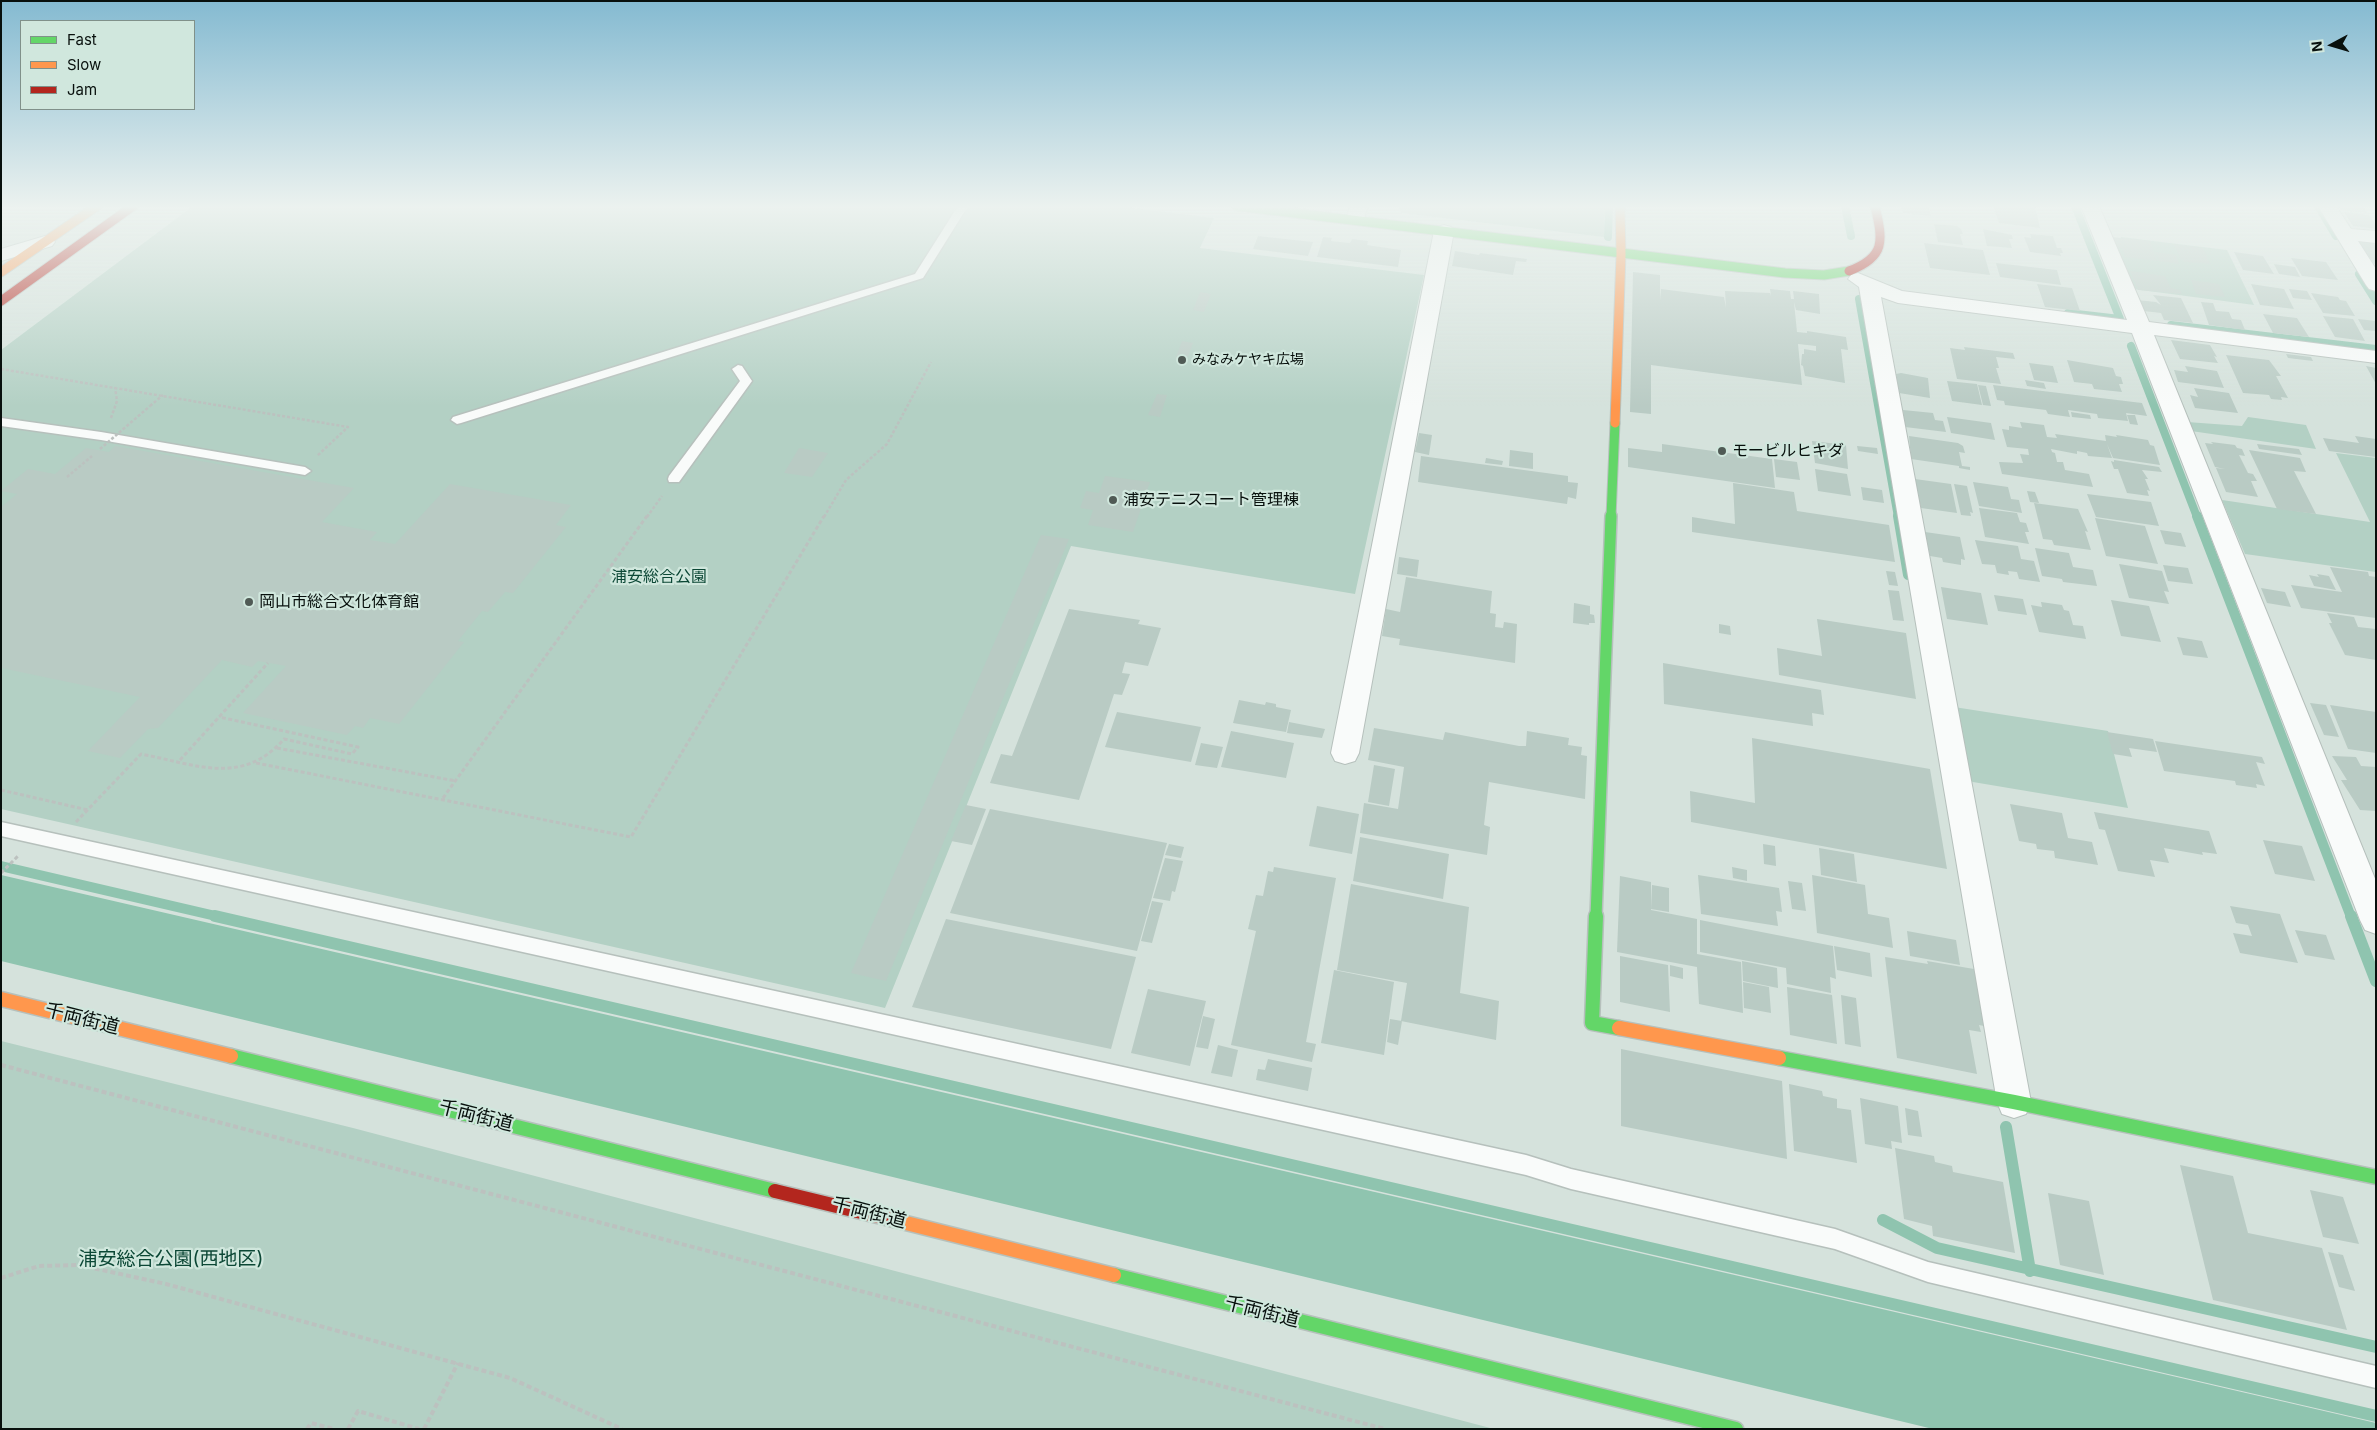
<!DOCTYPE html>
<meta charset="utf-8">
<style>
body{margin:0}
#map{position:relative;width:2377px;height:1430px;overflow:hidden;background:#d5e2dc;font-family:Inter,sans-serif}
canvas{display:block}
.frame{position:absolute;inset:0;border:2px solid #08100d;pointer-events:none}
.legend{position:absolute;left:20px;top:20px;width:175px;height:90px;box-sizing:border-box;background:#d0e7dd;border:1px solid #80918a;margin:0;padding:6px 9px;list-style:none;font-size:15px;color:#08100d}
.legend li{display:flex;align-items:center;gap:10px;height:25px}
.legend b{width:25px;border:1px solid #80918a}
.north{position:absolute;left:2307px;top:20px;width:50px;height:50px;-webkit-text-stroke:4px #d0e7dd;paint-order:stroke;rotate:264deg;font-size:14px;font-weight:700;line-height:20px;text-align:center;color:#08100d}
.north::after{content:'';display:block;margin:auto;width:18px;height:22px;background:#08100d;clip-path:polygon(50% 0,100% 100%,50% 72%,0 100%)}
</style>
<div id="map">
<canvas width="2377" height="1430"></canvas>
<div class="frame"></div>
<ul class="legend">
<li><b style="height:6px;background:#63d668"></b>Fast</li>
<li><b style="height:6px;background:#ff974d"></b>Slow</li>
<li><b style="height:6px;background:#b3261e"></b>Jam</li>
</ul>
<div class="north">N</div>
</div>
<script>
const context = document.querySelector('canvas').getContext('2d');
context.lineJoin = 'round';
function fill(path, color) {
  context.fillStyle = color;
  context.fill(path, 'evenodd');
}
function strokePath(path, color, width, dash) {
  context.strokeStyle = color;
  context.lineWidth = width;
  context.lineCap = dash ? 'butt' : 'round';
  context.setLineDash(dash || []);
  context.stroke(path);
}
function write(font, color, halo, rows, align = 'center') {
  context.font = font + ' Inter,"Noto Sans JP",sans-serif';
  context.lineWidth = 4.5;
  context.setLineDash([]);
  context.textBaseline = 'middle';
  context.strokeStyle = halo;
  context.fillStyle = color;
  for (const [text, x, y, turn = 0] of rows) {
    context.save();
    context.translate(x, y);
    context.rotate((+turn || 0) * Math.PI / 180);
    context.textAlign = isNaN(turn) ? turn : align;
    if (halo) context.strokeText(text, 0, 0);
    context.fillText(text, 0, 0);
    context.restore();
  }
}
fill(new Path2D(`
 M193 206H1117L1214 218 1200 248 1424 275 1355 594 1071 546 885 1008 1 809V350Z
 M1399 206H1605L1604 237 1401 213Z
 M2121 237 2227 250 2254 305 2133 289 2112 239 2121 240Z
 M2248 417 2306 425 2316 449 2191 431 2187 422 2242 426Z
 M2336 453 2376 458V572L2245 554 2222 500 2370 522Z
 M1954 707 2108 731 2128 808 1967 781Z
 M1 1041 353 1128 1494 1429H1Z`), '#b3d0c4');
fill(new Path2D(`
 M1 875 2376 1423V1429H1933L1 961Z`), '#8fc4af');
strokePath(new Path2D(`
 M1845 206 1851 236
 M2318 206 2336 236
 M1608 237 1609 206
 M2359 274 2376 301
 M1859 299 1898 517
 M2068 313 2120 319 2075 206
 M2171 325 2376 349
 M2131 346 2197 517`), '#8fc4af', 8);
strokePath(new Path2D(`
 M1898 516 1908 575
 M2197 516 2351 917
 M1 866 220 917`), '#8fc4af', 10);
strokePath(new Path2D(`
 M215 916 2376 1416
 M2351 916 2376 981
 M2006 1127 2030 1271
 M1883 1220 1937 1248 2376 1347`), '#8fc4af', 12);
fill(new Path2D(`
 M1901 206H1928L1931 216 1903 213Z
 M1993 206H2035L2040 228 1999 223Z
 M2339 206H2363L2367 213 2341 210Z
 M2344 212 2369 215 2376 225V229L2353 226Z
 M1934 224 1957 226 1961 229 1963 234H1960L1963 245 1938 242Z
 M1983 229 2012 235 2013 239H2009L2012 248 1987 246Z
 M2030 234 2053 236 2057 248H2061L2063 253H2060L2061 256 2030 252 2024 237 2031 238Z
 M1258 236 1313 242 1308 256 1253 249Z
 M1323 237 1332 238 1331 241 1350 243 1352 239 1368 241 1367 245 1401 250 1398 267 1317 257Z
 M2112 237 2150 241 2157 261 2125 257 2122 249 2116 248Z
 M2356 240 2373 242 2376 246V266Z
 M1924 243 1983 250 1990 275 1930 268Z
 M2174 244 2203 248 2210 264 2185 262 2181 260Z
 M1455 251 1479 255 1480 253 1527 259 1526 262 1516 261 1513 275 1452 266Z
 M2155 252 2176 255 2179 264 2159 261Z
 M2234 252 2263 256 2274 274 2243 270Z
 M2291 258 2326 262 2338 280 2302 276Z
 M1996 263 2057 270 2061 285 2000 277Z
 M2274 264 2295 267 2300 277 2279 274Z
 M2130 271 2165 276 2171 288 2180 290 2182 294 2138 290Z
 M1633 272 1660 275V300L1661 289 1724 297 1726 308 1725 291 1770 293 1771 296 1770 289 1790 291 1791 299H1794L1793 291 1819 294 1820 314 1796 310 1794 302 1797 332 1807 333V331L1846 337 1848 350 1841 349 1845 383 1805 376 1803 366 1801 365 1802 354H1804V349L1816 351V346L1798 344 1802 385 1651 365V414L1630 412Z
 M2191 280 2219 284 2225 297 2196 294Z
 M2037 284 2072 288 2080 311 2045 307Z
 M2251 284 2284 289 2294 309 2260 305Z
 M2289 289 2307 291 2312 300 2293 298Z
 M1200 292 1211 294 1204 312 1193 310Z
 M2311 293 2338 297 2340 300 2346 301 2355 316 2323 313Z
 M2153 295 2181 298 2193 323 2164 320 2161 313 2143 311 2137 300 2156 302 2161 305Z
 M2201 302 2213 303 2216 311 2229 312 2232 319 2241 320 2245 330 2209 325Z
 M2263 314 2297 318 2309 337 2273 333Z
 M2323 316 2353 319 2365 341 2335 337Z
 M2358 319 2376 321V331L2364 330Z
 M2171 340 2210 345 2217 357 2214 356 2218 363 2180 359Z
 M1182 341 1193 343 1186 362 1175 360Z
 M1964 347 2013 353 2015 359 1996 357 1999 368H1996L2001 384 1957 379 1950 348 1965 350Z
 M2286 354 2311 357 2313 361 2288 358Z
 M2226 355 2269 360 2281 376H2276L2288 398 2281 397 2282 400 2271 399 2269 395 2243 393Z
 M2067 360 2113 368 2116 376 2121 377 2123 384H2119L2122 392 2094 389 2092 384 2074 382Z
 M2029 363 2053 366 2058 383 2034 380Z
 M2185 366 2217 371 2224 388 2178 382 2174 370 2188 372Z
 M2366 366 2376 368V384Z
 M1901 373 1928 378 1930 398 1899 393 1896 374Z
 M2025 380 2044 383 2046 389 2027 386Z
 M1947 381 1977 384 1982 405 1952 401Z
 M1978 385 1986 386 1991 406 1983 405Z
 M1993 385 2142 403 2147 416 2126 413 2128 421 2098 418 2097 414 2068 410 2070 417 2048 414 2046 410 2005 405 2004 401 1997 400Z
 M2194 388 2229 393 2238 413 2195 408 2190 395 2198 397Z
 M1157 394 1167 395 1160 417 1148 415Z
 M1903 410 1933 413 1935 420 1943 421 1946 432 1905 427Z
 M2071 412 2090 415 2091 419 2072 417Z
 M2127 415H2135L2138 425 2130 424Z
 M1947 417 1991 423 1995 440 1951 433Z
 M2020 422 2044 425 2047 437 2057 438 2055 434 2106 441 2105 435 2117 437 2116 435 2148 440 2150 445 2154 446 2160 465 2113 458 2107 444 2112 458 2088 456 2087 453 2077 451V454L2051 449 2052 452 2055 453 2057 462H2063L2065 470 2089 474 2093 487 2002 474 1999 462 2023 463 2020 454 2029 455 2028 449 2007 447 2002 429 2009 430V426L2022 428Z
 M1419 433 1432 435 1429 455 1415 452Z
 M1909 436 1958 443 1963 446 1965 453 1959 452 1962 466 1970 467V470L1959 468V466L1911 459Z
 M2355 436 2376 439V457L2329 451 2323 438 2359 443Z
 M1812 441 1846 445 1848 469 1815 463Z
 M2211 442 2235 445 2237 448 2242 449 2245 456 2239 455 2248 473 2253 474 2257 481H2251L2258 497 2226 492 2216 468 2225 469 2215 467 2205 443 2213 444Z
 M1662 444 1772 459 1775 488 1628 467V448L1662 452Z
 M2257 444 2299 449 2302 455 2259 449Z
 M115 446 354 488 322 522 377 532 370 540 395 544 450 484 571 505 556 525 566 527 513 593 505 592 488 612 482 611 458 641 464 642 399 724 370 718 363 728 355 726 347 735 243 713 286 666 258 661 252 667 222 660 158 728 148 729 120 758 88 751 140 697 1 668V507L17 494 1 491 28 469 55 474 86 448 109 452Z
 M1857 446 1877 448 1878 454 1858 451Z
 M799 448 828 453 812 477 784 473Z
 M1510 450 1533 453V469L1509 466Z
 M2249 450 2300 458 2306 472 2294 471 2316 514 2277 509Z
 M1421 456 1568 476V482L1578 483 1576 499 1568 497 1567 504 1418 482Z
 M1486 458 1503 461 1502 465 1485 463Z
 M1774 459 1797 462 1800 480 1776 477Z
 M2114 460 2159 467 2162 472 2142 470 2148 479H2145L2150 491 2147 490 2149 496 2127 493 2118 469H2114L2111 461 2114 462Z
 M1815 469 1847 474 1851 496 1818 491Z
 M1105 476 1150 482 1133 532 1088 525 1093 510 1080 508 1086 491 1099 493Z
 M1915 479 1951 484 1957 513 1921 508Z
 M1973 482 2008 487 2011 499 2019 500 2022 513 1979 506Z
 M1733 483 1794 492 1797 511 1889 525 1895 562 1692 532V517L1735 524Z
 M1954 484 1967 486 1973 513 1970 512 1971 516 1961 515Z
 M1861 487 1882 490 1884 503 1863 500Z
 M2027 491 2035 492 2039 503 2030 502Z
 M2087 494 2151 502 2159 526 2096 517Z
 M2034 503 2078 509 2088 532 2085 531 2091 550 2054 545 2052 540 2043 539Z
 M1979 508 2017 513 2020 522 2026 523 2029 532H2025L2029 544 1985 537Z
 M2095 518 2145 526 2158 564 2106 556Z
 M2160 530 2181 533 2186 547 2165 544Z
 M1925 532 1960 537 1965 560 1961 559V565L1943 562 1942 558 1930 556Z
 M1041 535 1069 539 886 981 851 973Z
 M1975 540 2018 546 2021 559 2034 561 2040 582 2019 579 2017 572 2008 571 2009 575 1997 573 1995 565 1982 564Z
 M2035 548 2069 553 2073 567 2093 570 2097 586 2063 582 2062 579 2042 576Z
 M1399 557 1419 560 1417 577 1397 574Z
 M2119 564 2162 571 2169 592 2164 591 2169 604 2129 598Z
 M2163 565 2188 568 2193 584 2168 581Z
 M2330 567 2368 572 2369 576 2376 577V618L2301 608 2291 585 2342 592Z
 M1886 571 1895 572 1898 586 1889 585Z
 M2317 574 2329 576 2336 590 2314 586 2309 575 2319 577Z
 M1406 577 1492 591 1490 613 1496 614 1495 627 1503 628 1504 622 1517 624 1515 663 1399 645 1400 639 1382 636 1386 609 1400 612Z
 M1941 587 1981 593 1988 625 1947 619Z
 M2261 588 2285 592 2291 607 2267 603Z
 M1888 590 1899 591 1904 621 1893 620Z
 M1994 595 2023 599 2027 615 1998 611Z
 M2111 600 2149 606 2161 642 2121 636Z
 M2041 602 2062 605 2064 610 2069 611 2073 625 2083 626 2086 639 2039 632 2031 605 2042 607Z
 M1574 603 1590 606V614L1594 615 1595 623H1589V625L1573 623Z
 M1069 609 1140 620 1138 624 1161 628 1148 666 1125 662 1122 673 1130 674 1122 695 1114 694 1079 800 990 783 1001 754 1012 756Z
 M2327 613 2354 617 2358 627 2376 629V660L2345 655 2329 623H2332Z
 M1817 619 1906 633 1916 699 1779 675 1777 648 1822 656Z
 M1719 624 1730 626 1731 635 1719 633Z
 M2177 637 2202 641 2208 658 2183 655Z
 M1663 663 1821 690 1824 715 1812 713 1813 726 1664 704Z
 M1239 700 1265 705 1266 702 1276 704V707L1291 710 1286 732 1233 723Z
 M2310 703 2326 705 2339 737 2324 735Z
 M2330 705 2376 712V753L2348 749Z
 M1117 712 1201 727 1191 762 1105 747Z
 M1289 722 1325 729 1322 738 1287 733Z
 M1374 728 1443 740 1445 732 1519 746H1526L1527 731 1569 738 1568 745 1582 747 1581 755 1587 756 1585 799 1489 782 1484 825 1490 827 1487 855 1360 833 1364 803 1398 809 1404 767 1368 760Z
 M1231 731 1294 743 1286 778 1221 767Z
 M2107 732 2153 739 2157 752 2129 748 2132 757 2113 754Z
 M1752 738 1930 769 1947 869 1691 822 1690 791 1755 803Z
 M2155 741 2262 757 2265 764 2256 762 2265 786 2256 784 2257 788 2236 785 2235 781 2164 771Z
 M1201 743 1223 747 1217 768 1195 765Z
 M2332 756 2356 757 2361 766 2376 767V811L2360 810 2341 780H2347Z
 M1374 765 1395 769 1389 806 1368 802Z
 M2010 804 2062 813 2068 838 2092 842 2098 865 2055 858 2054 851 2037 849 2036 844 2019 841Z
 M966 805 986 809 972 845 951 841Z
 M1317 806 1359 814 1352 854 1309 846Z
 M990 809 1167 843 1137 951 950 913Z
 M2094 812 2209 831 2217 854 2202 852 2203 855 2164 848 2169 863 2150 860 2155 877 2118 871 2105 830 2099 829Z
 M1360 837 1449 854 1443 899 1353 881Z
 M2263 840 2302 846 2315 881 2275 874Z
 M1169 844 1184 847 1181 858 1165 855Z
 M1763 844 1775 846 1776 866 1764 864Z
 M1819 848 1854 854 1857 882 1821 875Z
 M1165 858 1183 861 1175 892 1172 891 1170 901 1153 898Z
 M1274 867 1336 878 1306 1042 1316 1044 1312 1062 1231 1045 1256 931 1248 929 1256 895 1263 896 1268 871 1273 872Z
 M1732 867 1747 870V881L1733 878Z
 M1698 875 1779 888 1782 912 1776 911 1778 926 1701 914Z
 M1812 875 1865 885 1868 914 1889 918 1893 948 1817 933Z
 M1620 876 1651 882V910L1697 919V954L1741 962 1743 1013 1699 1004 1697 967 1617 952Z
 M1788 881 1802 883 1806 911 1792 909Z
 M1351 884 1469 907 1460 993 1499 1001 1496 1040 1401 1021 1407 983 1337 970Z
 M1652 885 1669 888V912L1651 909Z
 M1152 901 1163 903 1152 943 1141 941Z
 M2230 906 2280 914 2298 963 2240 953 2233 933 2252 936 2248 925 2236 923Z
 M946 919 1136 957 1111 1049 912 1007Z
 M1700 920 1833 946 1836 979 1830 977 1831 993 1787 984 1786 968 1700 952Z
 M2295 930 2326 935 2335 960 2305 955Z
 M1907 931 1956 940 1960 965 1910 956Z
 M1834 946 1870 953 1872 977 1837 970Z
 M1620 956 1668 965 1670 1012 1620 1002Z
 M1885 957 1928 964 1927 961 1974 969 1984 1026 1979 1025 1981 1032 1969 1030 1977 1074 1897 1058Z
 M1742 961 1777 968 1778 988 1743 981Z
 M1670 965 1683 968V979L1670 976Z
 M1334 970 1394 982 1384 1055 1321 1043Z
 M1743 982 1769 987 1771 1013 1744 1008Z
 M1787 987 1832 995 1837 1044 1790 1035Z
 M1148 989 1206 1001 1190 1066 1131 1053Z
 M1841 995 1856 998 1861 1047 1845 1044Z
 M1203 1016 1215 1019 1208 1049 1196 1047Z
 M1390 1019 1402 1021 1398 1045 1387 1042Z
 M1218 1045 1238 1050 1232 1077 1211 1073Z
 M1621 1049 1782 1081 1787 1159 1621 1126Z
 M1268 1059 1312 1068 1308 1091 1256 1080 1258 1069 1265 1070Z
 M1789 1084 1822 1091 1823 1096 1837 1099V1108L1851 1110 1857 1163 1794 1151Z
 M1860 1098 1898 1106 1902 1143 1891 1141 1892 1149 1865 1144Z
 M1905 1108 1918 1111 1922 1137 1908 1135Z
 M1895 1148 1934 1156 1935 1162 1952 1166 1953 1172 2003 1182 2015 1253 1933 1236 1932 1226 1904 1219Z
 M2180 1165 2233 1176 2248 1233 2322 1248 2347 1330 2213 1300Z
 M2310 1190 2343 1197 2359 1244 2323 1237Z
 M2048 1193 2089 1201 2104 1275 2060 1265Z
 M2328 1252 2343 1255 2355 1291 2339 1287Z`), '#b9cbc4');
const lane = new Path2D(`
 M958 206H968L923 278 461 423 457 424 451 420 453 417 915 274Z
 M738 365 742 366 752 381 679 482H669L668 479 669 476 740 381 732 369Z
 M1 418 101 432 305 467 311 471 305 475 101 440 1 426Z
 M1 822 1526 1155 1571 1169 1835 1229 1928 1262 2376 1366V1388L1928 1282 1835 1249 1571 1189 1526 1175 1 836Z`);
const street = new Path2D(`
 M1350 206H1368L1362 224H1348L1346 220Z
 M2081 206H2099L2149 322 2376 351V363L2154 335 2376 881V934L2365 930 2360 920 2132 333 1898 303 1881 297 2031 1102 2026 1114 2014 1118 2002 1114 1997 1102 1859 287 1848 279 1851 275 1858 273 1902 291 2127 320Z
 M2318 206H2336L2351 229 2376 231V243L2358 241 2376 269V291L2369 289 2366 285Z
 M1444 225 1451 227 1454 231 1359 753 1355 761 1345 764 1335 761 1331 753 1434 231 1437 227Z
 M45 236 52 238 55 242 52 246 1 261V249Z`);
const fastFar2 = new Path2D(`
 M1237 206 1785 273 1824 275 1849 271
 M1611 517 1615 423`);
const fastFar1 = new Path2D(`
 M1596 917 1611 516`);
const fast = new Path2D(`
 M1596 916 1592 1023 1619 1028
 M231 1056 775 1191
 M1779 1058 2014 1102 2376 1177
 M1114 1275 1736 1429`);
const slowFar1 = new Path2D(`
 M1 272 97 206
 M1615 423 1621 254 1620 206`);
const slow = new Path2D(`
 M1 999 231 1056
 M1619 1028 1779 1058
 M894 1220 1114 1275`);
const jamFar1 = new Path2D(`
 M1849 271C1886 257 1883 241 1875 206
 M1 301 133 206`);
const jam = new Path2D(`
 M775 1191 894 1220`);
strokePath(lane, '#b6c0bc', 3);
strokePath(street, '#b6c0bc', 2);
strokePath(fastFar2, '#b6c0bc', 11);
strokePath(fastFar1, '#b6c0bc', 14);
strokePath(fast, '#b6c0bc', 17);
strokePath(slowFar1, '#b6c0bc', 11);
strokePath(slow, '#b6c0bc', 17);
strokePath(jamFar1, '#b6c0bc', 11);
strokePath(jam, '#b6c0bc', 17);
strokePath(new Path2D(`
 M1 369 348 427 317 456
 M150 406 163 395
 M111 418 117 401 115 387
 M67 477 92 456
 M647 517 662 496
 M824 517 846 480 887 444 931 362`), '#bcc1bf', 2.5, [3, 2]);
strokePath(new Path2D(`
 M277 748 456 781
 M180 760 268 663
 M256 763 631 837 824 516
 M1 790 88 810
 M443 798 647 516
 M76 822 141 754C194 764 242 787 284 739L352 754 358 747 219 717
 M1 873 18 856`), '#bcc1bf', 3, [4, 2.5]);
strokePath(new Path2D(`
 M1 1065 1385 1429
 M1 1278 39 1266 79 1265 166 1284 510 1378 622 1429
 M307 1429 311 1423 334 1429
 M348 1429 358 1411 419 1429
 M424 1429 458 1363`), '#bcc1bf', 4, [5, 3]);
fill(lane, '#f9fbfa');
fill(street, '#f9fbfa');
strokePath(fastFar2, '#63d668', 9);
strokePath(fastFar1, '#63d668', 11);
strokePath(fast, '#63d668', 14);
strokePath(slowFar1, '#ff974d', 9);
strokePath(slow, '#ff974d', 14);
strokePath(jamFar1, '#b3261e', 9);
strokePath(jam, '#b3261e', 14);
strokePath(new Path2D(`
 M100 449 150 406`), '#bcc1bf', 2.5, [3, 2]);
const sky = context.createLinearGradient(0, 0, 0, 406);
sky.addColorStop(0, '#84bad1');
sky.addColorStop(0.51, '#ecf2ef');
sky.addColorStop(1, '#ecf2ef00');
context.fillStyle = sky;
context.fillRect(0, 0, 2377, 406);
for (const [x, y, r, color] of [
 [1182,360,5,"#505a55"],
 [1722,451,5,"#505a55"],
 [1113,500,5,"#505a55"],
 [249,602,5,"#505a55"]
]) {
  const dot = new Path2D();
  dot.arc(x, y, r, 0, 2 * Math.PI);
  context.fillStyle = color;
  context.fill(dot);
  strokePath(dot, '#d0e7dd', 2);
}
write('14px', '#08100d', '#d0e7dd', [
 ["みなみケヤキ広場",1192,360]
], 'left');
write('16px', '#08100d', '#d0e7dd', [
 ["モービルヒキダ",1732,451],
 ["浦安テニスコート管理棟",1123,500],
 ["岡山市総合文化体育館",259,602]
], 'left');
write('16px', '#0b4735', '#d0e7dd', [
 ["浦安総合公園",659,577]
]);
write('19px', '#08100d', '#d0e7dd', [
 ["千両街道",82,1019,14],
 ["千両街道",476,1116,14],
 ["千両街道",869,1213,14],
 ["千両街道",1262,1312,14]
]);
write('19px', '#0b4735', '#d0e7dd', [
 ["浦安総合公園(西地区)",171,1259]
]);
</script>
